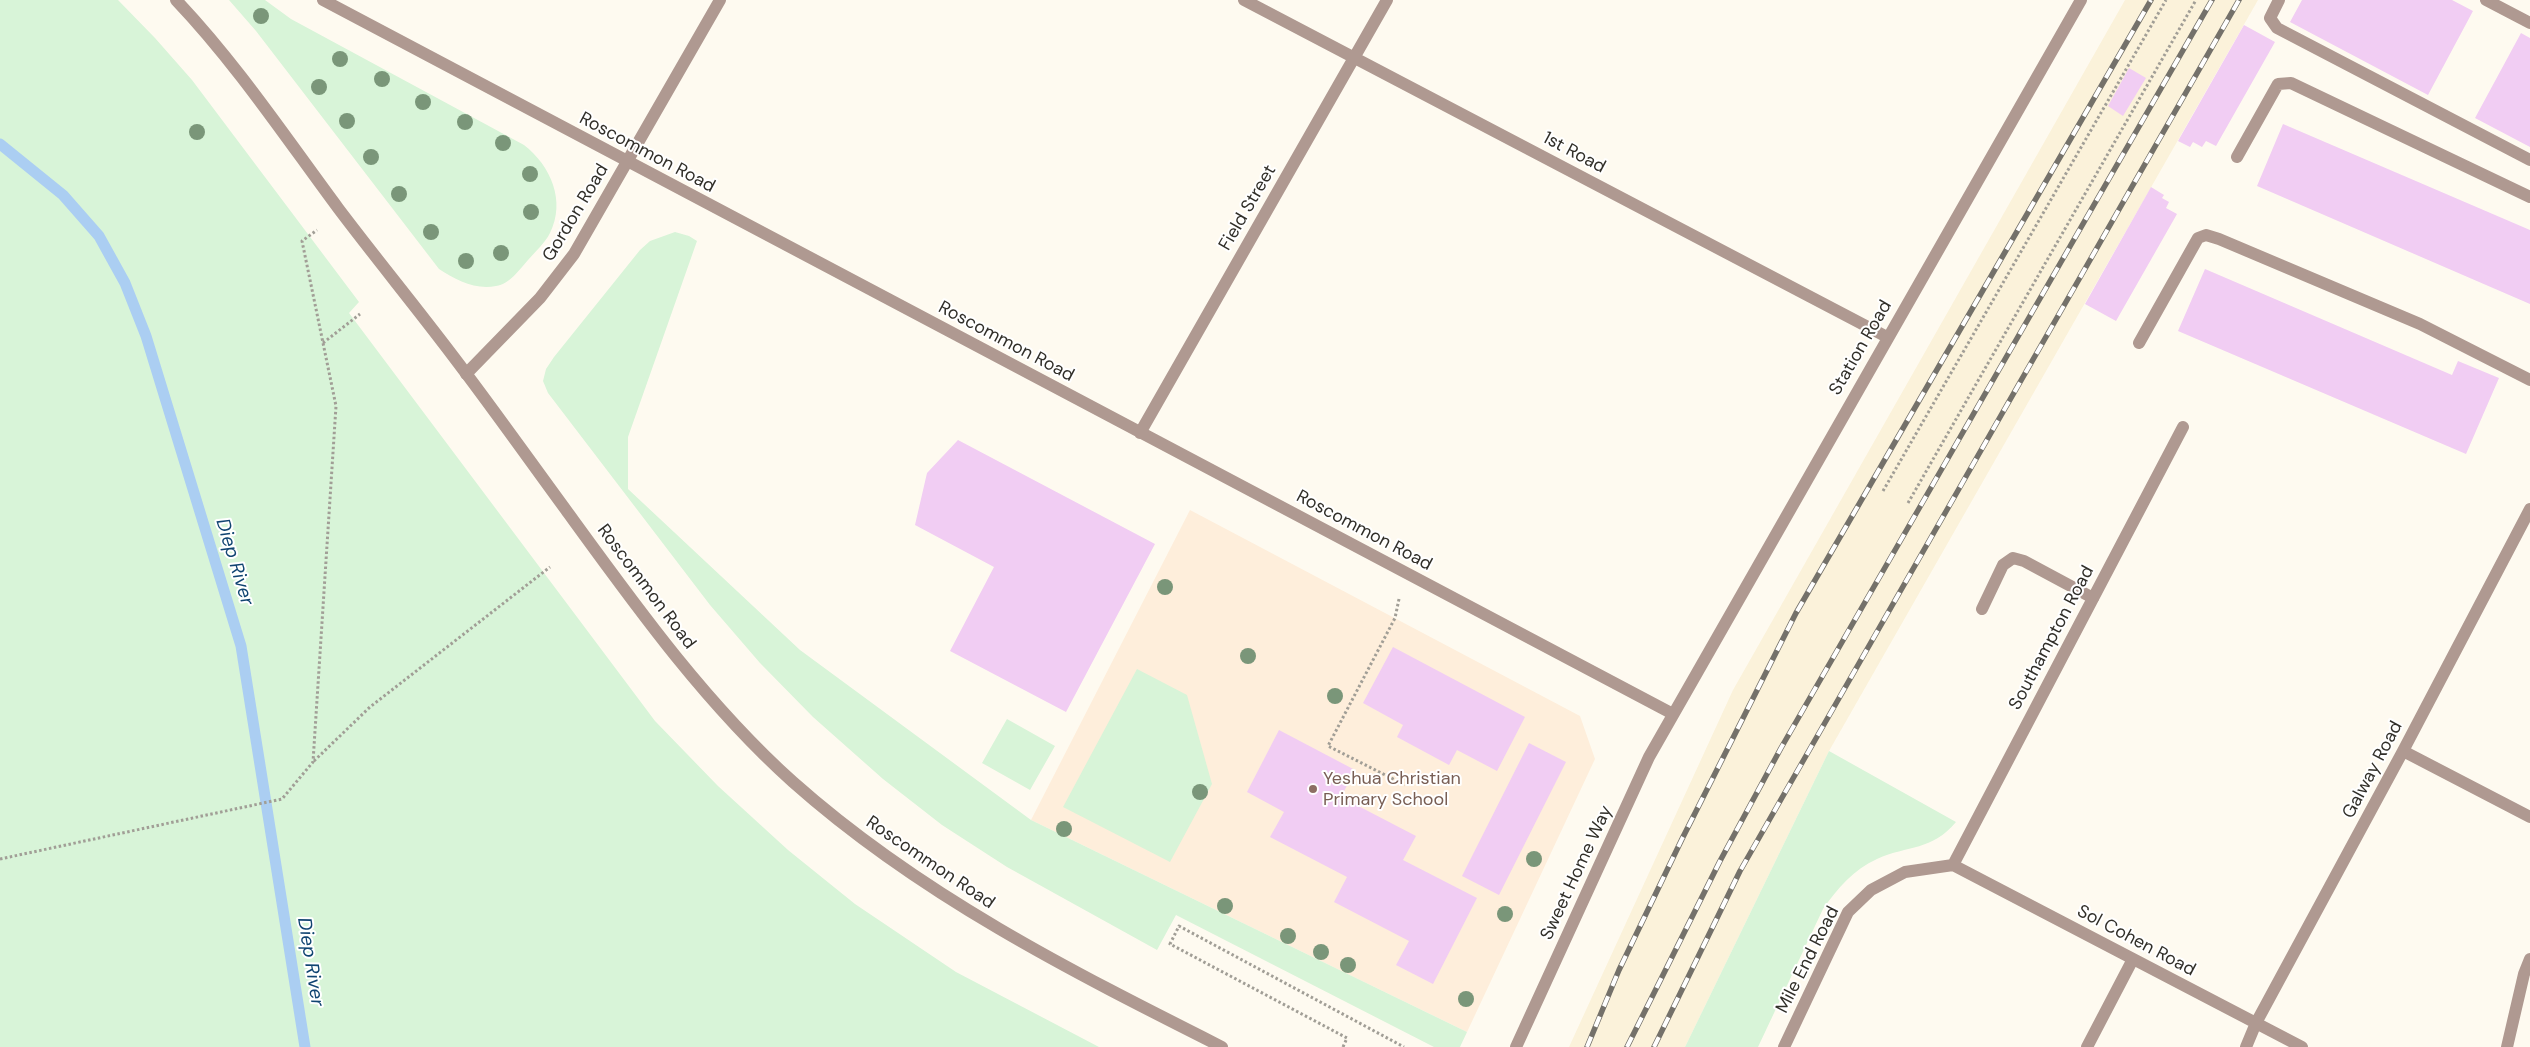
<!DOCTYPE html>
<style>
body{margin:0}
canvas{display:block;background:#fefaf0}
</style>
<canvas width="2530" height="1047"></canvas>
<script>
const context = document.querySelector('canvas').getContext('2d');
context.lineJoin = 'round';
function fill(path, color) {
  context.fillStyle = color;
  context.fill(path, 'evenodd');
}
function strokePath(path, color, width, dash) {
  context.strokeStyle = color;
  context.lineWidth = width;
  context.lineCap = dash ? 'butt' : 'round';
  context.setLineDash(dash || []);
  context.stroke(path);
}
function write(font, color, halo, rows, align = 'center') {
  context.font = font + ' "DM Sans",sans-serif';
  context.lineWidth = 4;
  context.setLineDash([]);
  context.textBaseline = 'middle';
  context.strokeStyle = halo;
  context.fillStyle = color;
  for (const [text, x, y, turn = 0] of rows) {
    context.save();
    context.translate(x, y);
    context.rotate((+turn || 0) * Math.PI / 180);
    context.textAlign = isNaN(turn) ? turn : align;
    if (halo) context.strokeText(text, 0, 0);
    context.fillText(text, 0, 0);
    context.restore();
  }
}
fill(new Path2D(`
 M2125 0H2258L1829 751 1685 1047H1569L1733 690Z`), '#fbf2da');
fill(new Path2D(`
 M1190 510 1580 716 1595 759 1467 1032 1031 820Z`), '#feeedb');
fill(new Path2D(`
 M0 0H118L155 38 192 80 359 302 349 313 655 721 718 786 788 850 855 904 956 972 1099 1047H0Z
 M229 0H265L291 19 524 145C551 166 566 201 550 233 545 243 535 252 528 260 519 270 510 284 496 286 475 290 456 280 439 269L256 31Z
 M675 232 689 236 697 241 628 437V489L800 650 1031 820 1467 1032 1460 1047H1434L1176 915 1157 950 1007 867 942 825 883 779 813 717 760 663 710 605 548 393 543 381 546 369 554 357 640 250 650 241Z
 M1137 669 1187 695 1212 784 1170 862 1063 807Z
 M1007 719 1055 746 1030 790 982 763Z
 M1829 751 1956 822C1932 851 1908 845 1877 859 1854 869 1837 889 1823 909L1758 1047H1685Z`), '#d8f4d8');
strokePath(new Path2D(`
 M0 144 63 195 99 236 125 283 146 336 241 646 305 1047`), '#abcef2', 11);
fill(new Path2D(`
 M2302 0H2452L2473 11 2428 95 2290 22Z
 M2244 25 2275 42 2216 146 2206 141 2202 147 2193 142 2190 147 2178 141Z
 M2521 33 2530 38V147L2475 118Z
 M2129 68 2146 78 2123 116 2108 106Z
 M2283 124 2530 230V304L2257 186Z
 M2151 187 2164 195 2162 198 2169 202 2166 208 2177 214 2116 321 2085 304Z
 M2205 269 2452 375 2458 361 2499 378 2466 454 2178 331Z
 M958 440 1155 544 1066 712 950 651 994 567 915 525 927 473Z
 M1393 647 1525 717 1497 771 1457 750 1449 765 1397 737 1403 725 1363 703Z
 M1279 730 1355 770 1341 797 1416 836 1403 860 1477 898 1433 984 1396 965 1409 941 1334 902 1347 877 1270 837 1284 812 1247 792Z
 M1529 743 1566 762 1499 895 1462 876Z`), '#f1cdf3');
strokePath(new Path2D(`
 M323 343 360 314
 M1883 491 2166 0
 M1908 503 2196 0
 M1399 599 1395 618 1328 746 1405 785
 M314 761 370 707 550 567
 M0 859 282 799 313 762 336 406 302 241 317 230
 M1343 1047 1347 1038 1170 944 1179 926 1404 1047`), '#a19e96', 3, [2.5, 2.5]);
strokePath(new Path2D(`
 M2279 0 2270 18 2277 28 2530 160
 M2486 0 2530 23
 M2237 157 2278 84 2291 83 2530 197
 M2139 343 2198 238 2206 235 2219 239 2420 324 2530 380
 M1982 609 2003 565 2013 558 2024 561 2093 598
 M2507 1047 2524 974 2530 959`), '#af9991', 12);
strokePath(new Path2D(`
 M323 0 1673 714
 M1244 0 1887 337
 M466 374 540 298 574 254 720 0
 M1140 433 1387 0
 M2403 751 2530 817
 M1953 865 2183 427
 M1953 865 2302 1047
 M1516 1047 1649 757 2081 0
 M1784 1047 1848 912 1871 890 1905 872 1953 865
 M2087 1047 2133 959
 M2246 1047 2256 1023 2403 751 2530 509`), '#af9991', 12);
strokePath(new Path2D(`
 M176 0C236 63 286 138 338 208 381 265 426 319 468 376 501 420 533 465 566 510 635 605 705 703 793 782 920 895 1071 971 1222 1047`), '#af9991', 12);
const rail = new Path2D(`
 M1587 1047 1619 970 1682 839 1796 613 2151 0
 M1627 1047 1720 861 1781 748 2212 0
 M1654 1047 1740 871 2239 0`);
strokePath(rail, '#74716a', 5.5);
strokePath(rail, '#fff', 4, [11]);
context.fillStyle = '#7a9679';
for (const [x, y] of [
 [261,16],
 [340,59],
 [382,79],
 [319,87],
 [423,102],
 [347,121],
 [465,122],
 [197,132],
 [503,143],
 [371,157],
 [530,174],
 [399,194],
 [531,212],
 [431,232],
 [501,253],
 [466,261],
 [1165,587],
 [1248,656],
 [1335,696],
 [1200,792],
 [1064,829],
 [1534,859],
 [1225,906],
 [1505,914],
 [1288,936],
 [1321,952],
 [1348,965],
 [1466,999]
]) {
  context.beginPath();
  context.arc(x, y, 8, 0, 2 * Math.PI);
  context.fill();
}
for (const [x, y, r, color] of [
 [1313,789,5,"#8d6e63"]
]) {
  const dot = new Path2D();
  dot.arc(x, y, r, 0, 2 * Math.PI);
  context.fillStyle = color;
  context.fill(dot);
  strokePath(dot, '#fff', 2);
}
write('18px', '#312f29', '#fff', [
 ["Roscommon Road",647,153,28],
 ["1st Road",1574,153,28],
 ["Field Street",1248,208,-60],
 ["Gordon Road",576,213,-59],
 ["Roscommon Road",1006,342,28],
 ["Station Road",1861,348,-60],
 ["Roscommon Road",1364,531,28],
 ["Roscommon Road",646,587,53],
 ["Southampton Road",2052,638,-62],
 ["Galway Road",2373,770,-62],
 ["Roscommon Road",930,863,34],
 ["Sweet Home Way",1577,873,-65],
 ["Sol Cohen Road",2136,941,28],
 ["Mile End Road",1808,960,-63]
]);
write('18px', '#785e54', '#fff', [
 ["Yeshua Christian",1323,779],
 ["Primary School",1323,800]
], 'left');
write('italic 19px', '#104471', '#fff', [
 ["Diep River",234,562,73],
 ["Diep River",310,962,81]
]);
</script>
